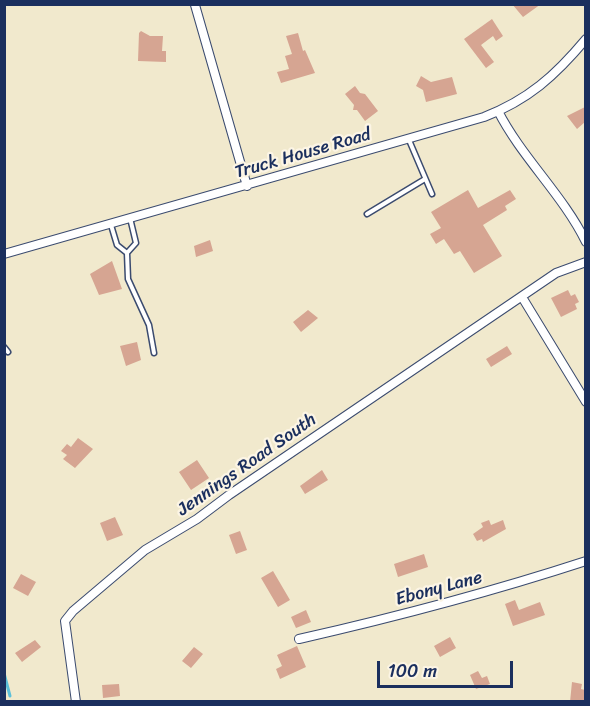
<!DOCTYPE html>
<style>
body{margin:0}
#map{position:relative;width:590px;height:706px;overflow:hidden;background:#f1e9cd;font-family:Sriracha,sans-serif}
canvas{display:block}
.frame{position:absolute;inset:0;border:6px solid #1b2f5e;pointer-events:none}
.scale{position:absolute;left:377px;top:661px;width:136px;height:27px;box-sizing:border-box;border:3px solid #1b2f5e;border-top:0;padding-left:8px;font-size:18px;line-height:21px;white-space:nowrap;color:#1b2f5e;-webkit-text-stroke:4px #fcf5e5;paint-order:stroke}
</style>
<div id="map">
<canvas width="590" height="706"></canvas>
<div class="frame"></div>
<div class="scale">100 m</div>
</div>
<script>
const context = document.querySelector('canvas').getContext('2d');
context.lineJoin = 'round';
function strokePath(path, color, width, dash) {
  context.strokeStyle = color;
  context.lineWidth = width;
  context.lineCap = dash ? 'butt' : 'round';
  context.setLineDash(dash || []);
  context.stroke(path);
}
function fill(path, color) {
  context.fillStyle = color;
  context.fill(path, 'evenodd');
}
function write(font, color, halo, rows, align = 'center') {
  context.font = font + ' Sriracha,sans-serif';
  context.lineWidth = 4.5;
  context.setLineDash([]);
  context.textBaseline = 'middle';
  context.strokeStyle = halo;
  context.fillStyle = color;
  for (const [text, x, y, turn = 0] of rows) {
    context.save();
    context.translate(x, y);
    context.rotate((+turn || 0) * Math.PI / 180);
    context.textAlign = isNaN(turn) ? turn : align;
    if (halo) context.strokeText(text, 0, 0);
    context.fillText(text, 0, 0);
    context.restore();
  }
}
strokePath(new Path2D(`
 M4 673 10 696`), '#5cc0da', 3);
fill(new Path2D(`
 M512 4H541L523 17Z
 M492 19 503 36 496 41 493 36 481 45 494 62 486 68 464 39Z
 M141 31 150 36H163L162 51H166V62L138 61 139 33Z
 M298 33 303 51 305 50 315 73 281 83 277 72 289 69 285 56 292 54 286 36Z
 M421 76 431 82 452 77 457 94 426 102 423 90 416 86Z
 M355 86 360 93 365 94 378 111 365 121 357 110H353L354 105 345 94Z
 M585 107V122L577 129 567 116Z
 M468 190 478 208 510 190 516 199 505 206 507 210 483 225 502 256 474 273 460 251 454 254 444 239 436 244 430 234 441 228 431 212Z
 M210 240 213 251 196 257 194 246Z
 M112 261 122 289 99 295 90 274Z
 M568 290 571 296 575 294 579 302 575 304 577 309 561 317 551 298Z
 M308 310 318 318 301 332 293 322Z
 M137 342 141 360 126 366 120 346Z
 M507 346 512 354 491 367 486 359Z
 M78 438 93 449 75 468 63 459 67 455 61 451 67 444 71 447Z
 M197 460 209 478 191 490 179 472Z
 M322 470 328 480 305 494 300 486Z
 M115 517 123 535 107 541 100 523Z
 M489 520 491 525 503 520 506 529 483 542 482 539 477 541 473 534 483 527 481 523Z
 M240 531 247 550 236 554 229 535Z
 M424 554 428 567 398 577 394 564Z
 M273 571 290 600 278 607 261 578Z
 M21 574 36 582 28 596 13 588Z
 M515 600 519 610 540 602 545 615 513 626 505 604Z
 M306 610 311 622 296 628 291 617Z
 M450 637 456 648 440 657 434 646Z
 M35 640 41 647 22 662 15 653Z
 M297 646 306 667 280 679 276 669 282 666 277 655Z
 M194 647 203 654 191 668 182 661Z
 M478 671 482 678 487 676 490 684 476 689 470 675Z
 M572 682 582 684 581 689 585 690V702H570Z
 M119 684 120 696 103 698 102 685Z`), '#d6a592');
const service = new Path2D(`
 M409 140 432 194
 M367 214 425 179
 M111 225 117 245 127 253 136 243 130 218
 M127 253 128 279 149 325 154 353
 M4 347 8 352`);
const minor = new Path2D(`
 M195 5 247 186
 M498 111C522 158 563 195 586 242
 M4 254 484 117C528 100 555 76 586 39
 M522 297 586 402
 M299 639C396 617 491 592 586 561
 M76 702 65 621 73 611 145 550 197 519 229 495 556 273 586 262`);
strokePath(service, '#3b4b6f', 7);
strokePath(minor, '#3b4b6f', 10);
strokePath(service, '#fff', 4);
strokePath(minor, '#fff', 8);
write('18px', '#1b2f5e', '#fcf5e5', [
 ["Truck House Road",303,154,-16],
 ["Jennings Road South",247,465,-35],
 ["Ebony Lane",439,589,-15]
]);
</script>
